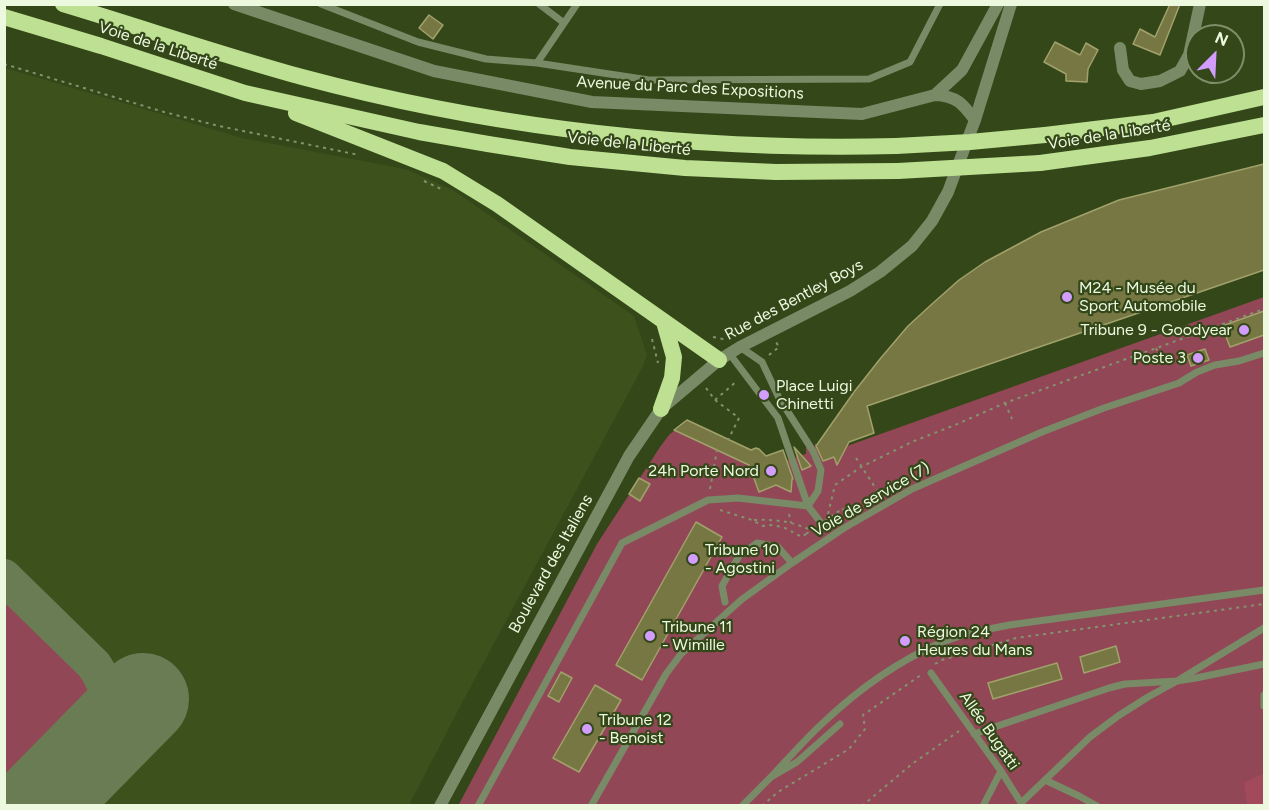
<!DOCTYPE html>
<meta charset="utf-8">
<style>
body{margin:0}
#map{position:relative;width:1269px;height:810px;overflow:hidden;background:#344719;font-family:Figtree,sans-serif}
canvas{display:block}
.frame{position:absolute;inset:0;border:6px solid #ecf9df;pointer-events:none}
.north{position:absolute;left:1185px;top:24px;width:60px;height:60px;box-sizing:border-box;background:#344719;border:2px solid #7e8e68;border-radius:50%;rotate:24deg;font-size:16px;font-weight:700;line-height:24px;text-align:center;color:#ecf9df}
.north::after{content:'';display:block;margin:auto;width:21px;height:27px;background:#d29dfd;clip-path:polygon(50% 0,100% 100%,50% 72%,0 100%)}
</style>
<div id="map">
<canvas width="1269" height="810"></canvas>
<div class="frame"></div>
<div class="north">N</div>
</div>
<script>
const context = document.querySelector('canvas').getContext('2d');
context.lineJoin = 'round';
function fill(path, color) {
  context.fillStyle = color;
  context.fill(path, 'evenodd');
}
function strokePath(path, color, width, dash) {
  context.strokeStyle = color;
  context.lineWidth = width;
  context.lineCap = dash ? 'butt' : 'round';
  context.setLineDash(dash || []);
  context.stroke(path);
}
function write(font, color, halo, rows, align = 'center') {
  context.font = font + ' Figtree,sans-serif';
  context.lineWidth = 4.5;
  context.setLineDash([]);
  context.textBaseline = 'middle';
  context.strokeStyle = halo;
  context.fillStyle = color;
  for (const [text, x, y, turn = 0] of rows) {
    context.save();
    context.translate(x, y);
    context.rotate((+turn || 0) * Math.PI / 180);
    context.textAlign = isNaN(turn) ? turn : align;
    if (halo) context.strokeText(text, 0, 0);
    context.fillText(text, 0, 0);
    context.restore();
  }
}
fill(new Path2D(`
 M5 68 242 138 405 169 453 190 634 316 647 355 642 368 463 701 409 805H5Z`), '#3c511c');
fill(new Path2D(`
 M1264 297V805L458 806 597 544 660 447 669 435 687 420 751 450 756 448 760 459 783 450 787 460 796 458V450L802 455 806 454V446L811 452 815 451V443L819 449 856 427 871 421 874 433 857 439 848 437 847 446Z
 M4 592 89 677C93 690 90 700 84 711L5 793Z`), '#914756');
fill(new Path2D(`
 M1264 773V805H1247L1244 783Z`), '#a2495c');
strokePath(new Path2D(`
 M4 577 94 665C117 699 111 721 90 752`), '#6a7c53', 36);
strokePath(new Path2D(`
 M38 806 143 699`), '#6a7c53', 92);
const building = new Path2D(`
 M1170 4H1180L1160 55 1133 44 1140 29 1155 37Z
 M429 15 443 25 433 39 419 28Z
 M1055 42 1080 55 1086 43 1098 50 1088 69 1087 82 1066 81V74L1044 62Z
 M1264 164V270L867 406 874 433 849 442 837 465 834 457 823 461 816 446 854 392 880 359 908 326 932 304 959 280 985 262 1041 232 1119 200Z
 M1264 311V335L1230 347 1222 326Z
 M1205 349 1209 360 1191 366 1187 355Z
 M687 420 751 450 756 448 759 449 766 456 783 450 793 479H792L791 492 776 485 759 492 749 465 674 430Z
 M794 447 811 466 802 470Z
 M639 478 650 484 640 501 629 494Z
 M696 522 722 537 642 680 616 665Z
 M1116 646 1120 662 1084 673 1080 657Z
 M1057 663 1062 679 993 699 988 683Z
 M561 672 572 678 559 702 548 696Z
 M595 685 621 700 579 772 553 758Z`);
fill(building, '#777743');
strokePath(building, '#a1a16b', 1.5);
strokePath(new Path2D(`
 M4 64 164 112 219 126 359 155
 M424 181 441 189
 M713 337 723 339 762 319 764 321
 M652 339 658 363
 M1156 348 1162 362
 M769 355 779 347 776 342
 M706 388 715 400 739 418 728 440
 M715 400 737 381
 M1005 403 1012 419
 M856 458 880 495
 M710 489 717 450
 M842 509 850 512
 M720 510 752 520 763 526 771 525 783 527 802 537 806 534
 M789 514 791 523
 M828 514 835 485 861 467 914 441 955 425 1005 403 1264 309
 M754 520C778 519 794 522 815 532
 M935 664 942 660 1016 638 1264 604
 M762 806 778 792 849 749 865 729 863 715 921 675
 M862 806 912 764 959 731`), '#82936d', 2, [3, 4.5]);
strokePath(new Path2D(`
 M321 4 418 42 486 59 537 63 577 4
 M539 4 564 23
 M537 63 649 80 869 79 910 62 940 4
 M740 347 762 362 779 398 813 451 821 470 818 491 808 506 825 528
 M725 602 722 586 739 556 757 543 778 547 792 563
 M931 673 1001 771 1023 806
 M1264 695V706
 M974 734 1109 688 1125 684 1177 681 1264 628
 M771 777C789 758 806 738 825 721 858 690 897 662 938 644 960 634 985 630 1009 625L1264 590
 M1045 780 1079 796 1097 806
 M1022 802 1090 737 1118 716 1148 697 1177 681 1196 678 1264 664
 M478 806 622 543 708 500 738 498 808 506 778 418 729 353
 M591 806 666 674 681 654 741 600 792 563 844 528 912 489 1042 432 1104 408 1179 383 1197 372 1215 365 1239 361 1264 353
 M742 806 771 777 797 762 840 724
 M983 806 1001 771`), '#798a67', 7);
strokePath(new Path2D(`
 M234 4 434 71 592 102 862 114 935 95 962 70 998 4
 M1120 48 1123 70 1130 81 1141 84 1160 81 1180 71 1189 55 1200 4
 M935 95C957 96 963 104 975 120`), '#798a67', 12);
strokePath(new Path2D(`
 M440 806 629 456 661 409 719 360 740 347 850 291 880 272 912 246 932 221 948 192 975 120 1011 4`), '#798a67', 12);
strokePath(new Path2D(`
 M63 4C143 28 222 55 302 77 496 129 696 151 896 146
 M4 17 101 46 245 93 419 132 488 144 570 157 685 168 776 172 898 171
 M296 113 443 171 497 204 719 360
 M1045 135 1153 122 1264 97
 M1040 163 1150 148 1264 125
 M661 409 672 378 674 357 664 322`), '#bde092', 16);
strokePath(new Path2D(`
 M806 534 842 509`), '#82936d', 2, [3, 4.5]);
strokePath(new Path2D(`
 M896 146 970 142 1045 135
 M898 171 1040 163`), '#bde092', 16);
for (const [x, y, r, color] of [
 [1067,297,6,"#d29dfd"],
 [1244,330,6,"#d29dfd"],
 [1198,358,6,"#d29dfd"],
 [764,395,6,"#d29dfd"],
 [771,471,6,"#d29dfd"],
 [693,559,6,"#d29dfd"],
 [650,636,6,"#d29dfd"],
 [905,641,6,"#d29dfd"],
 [587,729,6,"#d29dfd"]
]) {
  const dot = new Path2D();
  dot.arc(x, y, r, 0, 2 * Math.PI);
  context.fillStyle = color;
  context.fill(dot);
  strokePath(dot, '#344719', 2);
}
write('16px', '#ecf9df', '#344719', [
 ["Voie de la Liberté",158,46,18],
 ["Avenue du Parc des Expositions",690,88,3],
 ["Voie de la Liberté",1109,135,-9],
 ["Voie de la Liberté",629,144,6],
 ["Rue des Bentley Boys",794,300,-28],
 ["Voie de service (7)",871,500,-30],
 ["Boulevard des Italiens",551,564,-61],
 ["Allée Bugatti",989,731,55]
]);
write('16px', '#ecf9df', '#344719', [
 ["M24 - Musée du",1079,288],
 ["Sport Automobile",1079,306],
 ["Tribune 9 - Goodyear",1232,330,"right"],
 ["Poste 3",1186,358,"right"],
 ["Place Luigi",776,386],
 ["Chinetti",776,404],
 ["24h Porte Nord",759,471,"right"],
 ["Tribune 10",705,550],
 ["- Agostini",705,568],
 ["Tribune 11",662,627],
 ["- Wimille",662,645],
 ["Région 24",917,632],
 ["Heures du Mans",917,650],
 ["Tribune 12",599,720],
 ["- Benoist",599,738]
], 'left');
</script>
